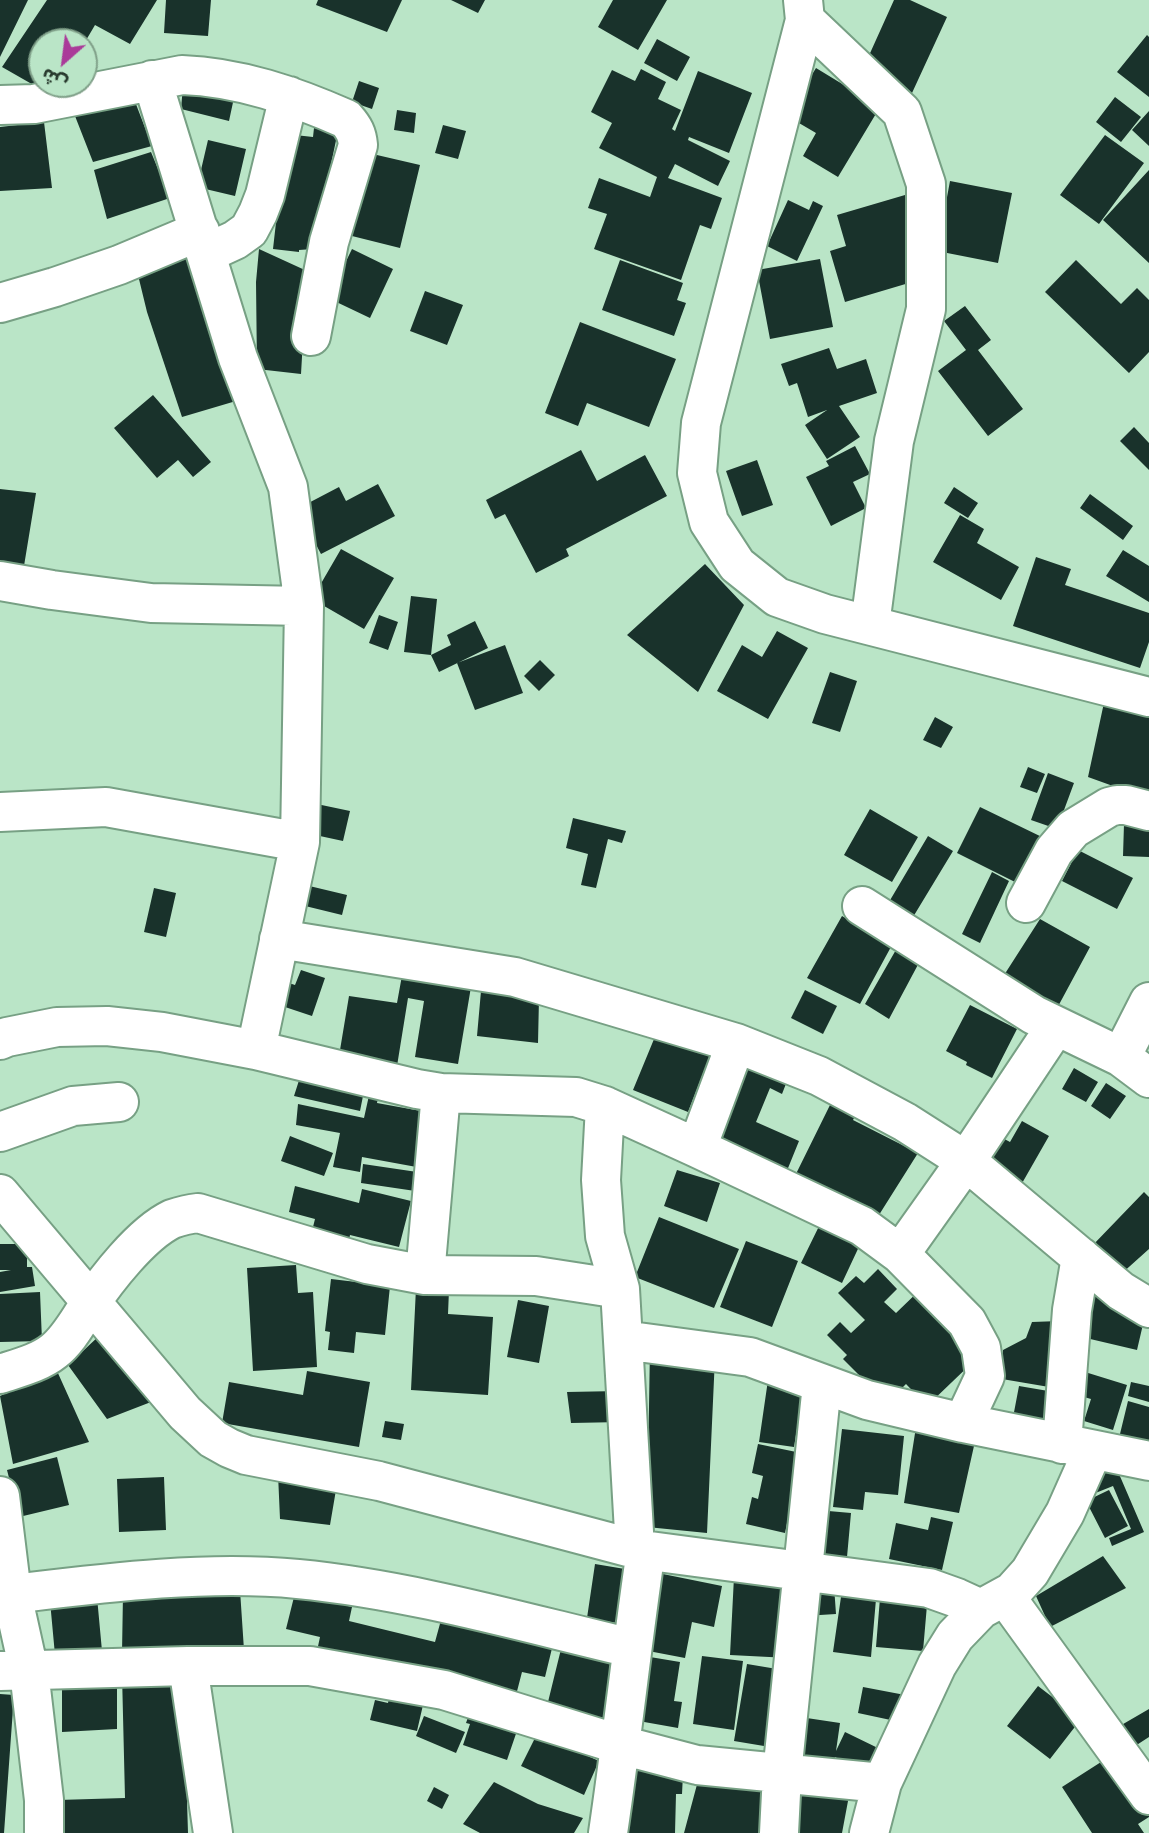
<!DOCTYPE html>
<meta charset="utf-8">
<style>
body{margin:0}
#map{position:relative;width:1149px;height:1833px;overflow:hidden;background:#bae5c7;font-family:Ubuntu,"Noto Sans Arabic",sans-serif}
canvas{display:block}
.north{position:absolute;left:28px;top:28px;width:70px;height:70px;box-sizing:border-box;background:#bae5c7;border:2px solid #80a089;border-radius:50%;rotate:208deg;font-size:19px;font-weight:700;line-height:28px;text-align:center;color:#28392d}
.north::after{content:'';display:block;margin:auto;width:24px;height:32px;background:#aa3b99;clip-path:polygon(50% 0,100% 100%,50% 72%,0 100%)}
</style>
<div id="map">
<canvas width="1149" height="1833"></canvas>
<div class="north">ش</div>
</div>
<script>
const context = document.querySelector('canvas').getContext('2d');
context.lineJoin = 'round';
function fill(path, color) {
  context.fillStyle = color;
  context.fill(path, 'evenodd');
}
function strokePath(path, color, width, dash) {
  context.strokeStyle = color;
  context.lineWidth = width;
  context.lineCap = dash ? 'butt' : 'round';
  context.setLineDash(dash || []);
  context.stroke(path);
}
fill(new Path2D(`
 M0 0H28L0 57Z
 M47 0H157L130 44 95 25 85 42H42V78L37 87 2 67Z
 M166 0H211L208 36 164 33Z
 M318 0H402L387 32 316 5Z
 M451 0H485L478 13Z
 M613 0H667L638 50 598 27Z
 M894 0H910L947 17 912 93 862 71Z
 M1147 35 1149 37V97L1117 72Z
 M657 39 690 57 677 81 644 63Z
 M816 68 880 107 838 177 803 156 816 133 787 116Z
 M641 69 666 82 658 99 681 110 672 129 675 131 698 71 752 93 729 153 689 137 688 140 730 161 718 186 675 164 668 178 722 198 711 229 700 225 681 280 594 249 607 214 588 208 599 178 650 197 657 177 599 148 612 123 591 112 612 70 635 81Z
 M359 81 379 88 372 109 352 102Z
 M183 86 235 93 229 121 181 109Z
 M1115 97 1141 117 1121 142 1096 122Z
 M134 99 152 146 93 162 75 116Z
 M397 110 416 113 414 133 394 130Z
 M1149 111V146L1132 130Z
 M44 122 52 188 0 191V127Z
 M443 125 466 131 458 159 435 153Z
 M314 128 338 131 313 249 299 250V252L273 249 286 134 313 137Z
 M1105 135 1144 163 1099 224 1060 195Z
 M208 140 246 149 235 196 197 187Z
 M151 152 170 198 107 219 94 170Z
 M364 152 420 165 400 248 344 234Z
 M1149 170V263L1103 220Z
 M950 181 1012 193 998 263 937 251Z
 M905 195 929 277 845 302 830 251 846 246 837 215Z
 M788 200 809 210 813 201 823 206 797 261 767 246Z
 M259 249 307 271 301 374 257 369 256 282Z
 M352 249 393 269 370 318 328 298Z
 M196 252 236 401 182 417 147 312 138 275Z
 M820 259 833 327 770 339 757 270Z
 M620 260 683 283 677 300 686 303 674 336 602 310Z
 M1076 260 1121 304 1137 288 1149 300V352L1129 373 1045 292Z
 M425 291 463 305 447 345 410 331Z
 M965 306 991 340 978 350 1023 409 988 436 938 371 966 350 944 321Z
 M580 322 676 359 649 427 587 403 578 426 545 413Z
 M829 348 837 369 866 359 877 393 839 406 860 437 827 459 805 425 827 410 808 417 797 383 789 386 781 364Z
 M153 395 211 462 193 477 178 460 157 478 114 428Z
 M1134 427 1149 443V470L1120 441Z
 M855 446 870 474 853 482 866 508 831 526 806 477 829 466 826 461Z
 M581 450 597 481 645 455 667 496 566 549 569 556 536 573 505 514 495 519 486 500Z
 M757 460 773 505 742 516 726 471Z
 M378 484 395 516 321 554 297 509 339 487 346 501Z
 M954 487 978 503 968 518 944 503Z
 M0 489 36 493 23 572 0 569Z
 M1090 494 1133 526 1123 540 1080 508Z
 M960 515 984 529 977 543 1019 567 1001 600 933 562Z
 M341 549 394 578 364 629 312 599Z
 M1123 550 1149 566V602L1106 576Z
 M1036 557 1071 569 1065 585 1149 613V642L1140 668 1013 626Z
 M705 564 744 605 698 692 627 635Z
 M411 596 437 599 431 655 451 645 447 635 475 621 488 648 439 672 431 655 404 652Z
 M379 615 398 622 388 650 369 643Z
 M777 631 808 648 768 719 717 691 742 645 762 657Z
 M505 645 523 693 475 710 457 663Z
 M540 660 555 675 539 691 524 676Z
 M830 672 857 681 840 732 812 723Z
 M1105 698 1149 712V799L1088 777Z
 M935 717 953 727 941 748 923 740Z
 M1028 767 1045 774 1037 793 1020 787Z
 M1048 773 1074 783 1057 829 1031 820Z
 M312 803 350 811 343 841 306 833Z
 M980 807 1046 839 1023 886 957 853Z
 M870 809 918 837 892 882 844 855Z
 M573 818 626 831 622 843 608 839 596 888 581 885 588 854 566 848Z
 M1124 824H1149V857L1123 856Z
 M928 836 953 851 910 922 886 907Z
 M1078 850 1133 878 1117 909 1062 881Z
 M992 872 1009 881 980 943 962 934Z
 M301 884 347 895 342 915 297 904Z
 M154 888 176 893 166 937 144 932Z
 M842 916 892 945 860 1004 807 978Z
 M1040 919 1090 947 1055 1012 999 983Z
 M897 948 921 959 889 1019 865 1004Z
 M301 970 325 978 312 1016 270 1002 277 979 295 985Z
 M403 970 472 981 458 1064 415 1057 424 1001 408 998 397 1066 339 1056 349 996 397 1003Z
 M805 990 837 1006 823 1034 791 1018Z
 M481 991 539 998 538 1043 477 1036Z
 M970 1005 1017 1029 992 1078 966 1065 967 1062 946 1051Z
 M659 1027 713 1048 688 1112 633 1090Z
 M745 1058 789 1076 782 1094 770 1088 756 1122 799 1141 784 1178 707 1145Z
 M1074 1068 1098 1082 1086 1102 1062 1089Z
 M302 1071 365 1086 360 1111 294 1096Z
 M372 1082 381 1084 377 1103 432 1113 422 1168 362 1157 360 1172 333 1167 340 1133 296 1125 298 1104 364 1118Z
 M1106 1083 1126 1096 1110 1119 1091 1106Z
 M831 1103 856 1114 853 1120 918 1153 872 1226 791 1184Z
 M1022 1121 1049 1136 1021 1185 981 1162 997 1135 1010 1142Z
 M290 1136 333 1153 324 1176 281 1161Z
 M363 1164 424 1173 422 1192 361 1183Z
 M677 1170 720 1183 707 1222 664 1206Z
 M295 1186 359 1203 362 1189 411 1201 399 1247 350 1235 347 1249 310 1239 315 1219 289 1212Z
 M1144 1192 1149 1197V1249L1120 1275 1091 1247Z
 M824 1216 864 1236 842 1283 801 1263Z
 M659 1217 739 1249 714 1308 635 1277Z
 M746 1241 798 1261 772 1327 720 1307Z
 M0 1244H27V1267H32L35 1286 0 1292V1272L11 1270H0Z
 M296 1265 298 1293 313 1292 317 1367 253 1371 247 1268Z
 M878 1269 897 1289 884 1302 896 1313 924 1286 977 1358 927 1406 906 1384 887 1403 843 1359 847 1355 827 1335 840 1322 851 1333 865 1320 838 1293 856 1276 864 1283Z
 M331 1279 390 1286 385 1335 356 1332 354 1353 328 1350 330 1332 325 1331Z
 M416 1288 449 1290 448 1314 493 1317 488 1395 411 1390Z
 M40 1292 42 1341 0 1342V1294Z
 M1096 1296 1144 1320 1137 1350 1086 1338 1091 1298Z
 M518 1300 549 1306 539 1363 507 1357Z
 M1060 1321 1055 1388 1002 1379 1003 1350 1026 1338 1032 1322Z
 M100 1335 151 1402 107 1419 68 1365Z
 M650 1347 715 1357 707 1533 647 1527Z
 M57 1371 89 1442 13 1464 0 1396Z
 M307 1371 370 1382 359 1447 222 1423 229 1382 303 1395Z
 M1085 1372 1127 1385 1113 1430 1084 1421 1091 1399 1077 1395Z
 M768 1380 804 1385 794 1447 759 1442Z
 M1131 1382 1149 1386V1402L1128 1396Z
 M1019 1386 1060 1393 1052 1436 1011 1428Z
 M619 1391 622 1422 571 1423 567 1392Z
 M1128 1401 1149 1407V1444L1119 1438Z
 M385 1421 404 1424 401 1440 382 1437Z
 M916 1427 976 1437 959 1513 904 1503Z
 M842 1429 904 1436 898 1495 865 1492 863 1510 833 1507Z
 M758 1444 801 1453 785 1533 746 1524 752 1497 758 1499 763 1476 752 1473Z
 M57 1457 69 1505 19 1517 7 1470Z
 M1116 1467 1144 1532 1112 1546 1109 1538 1131 1529 1113 1486 1088 1496 1099 1474Z
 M278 1474 337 1484 330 1525 280 1519Z
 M164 1477 166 1530 119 1532 117 1479Z
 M1109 1490 1128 1526 1105 1538 1086 1501Z
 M817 1510 851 1513 847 1557 813 1554Z
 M931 1517 953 1522 942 1570 889 1559 896 1523 928 1530Z
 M1103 1556 1126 1588 1050 1627 1036 1596Z
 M595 1564 637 1571 629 1625 587 1618Z
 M653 1572 722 1586 714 1627 692 1622 685 1658 638 1649Z
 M734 1577 792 1580 789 1658 730 1655Z
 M834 1586 836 1614 804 1616 803 1588Z
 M240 1590 244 1650 122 1653 123 1594Z
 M295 1593 352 1607 349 1621 435 1642 441 1620 555 1636 545 1677 522 1672 515 1699 317 1651 320 1637 286 1629Z
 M97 1597 102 1651 55 1655 50 1601Z
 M841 1597 876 1599 871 1657 833 1652Z
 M880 1598 927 1605 923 1651 876 1647Z
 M562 1645 619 1661 605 1720 548 1702Z
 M644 1656 680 1662 674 1701 682 1702 678 1728 633 1720Z
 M702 1656 743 1661 734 1730 693 1724Z
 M747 1664 783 1670 770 1747 734 1741Z
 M183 1672 188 1833H59L58 1800 125 1798 122 1674Z
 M62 1675 117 1677V1729L62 1732Z
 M392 1684 426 1692 417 1731 370 1720 375 1700 388 1703Z
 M1038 1686 1081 1719 1050 1759 1007 1726Z
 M863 1687 905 1695 900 1722 858 1713Z
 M0 1694 14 1695 4 1833H0Z
 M472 1706 520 1722 507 1760 463 1745 470 1724 466 1723Z
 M1149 1709V1737L1132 1748 1118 1727Z
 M424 1716 465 1732 456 1753 416 1736Z
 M800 1717 840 1723 836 1751 845 1732 882 1750 870 1775 835 1757 834 1760 795 1754Z
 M541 1726 572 1749 599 1761 584 1795 521 1766Z
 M1112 1755 1149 1810V1817L1138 1824 1144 1833H1092L1062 1787Z
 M629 1757 683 1774 682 1794H676L675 1833H618Z
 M699 1777 771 1789 769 1833H684Z
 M798 1778 851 1785 842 1833H789Z
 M494 1782 538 1804 583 1818 574 1833H480L463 1824Z
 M434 1787 449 1795 442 1809 427 1801Z`), '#19322b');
const minor = new Path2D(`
 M803 0 805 20 701 423 697 473 709 522 737 565 777 597 825 614 1149 697
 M805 20 902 112 926 184V309L894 441 870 625
 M152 80 238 358 288 487 304 606 300 842 256 1050
 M0 105 34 104 182 75C239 77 294 96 346 119 354 128 357 134 358 145L329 242 311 336
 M207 253 235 240 249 230 258 213 265 195 289 96
 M0 303 55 287 119 265 200 231
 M0 581 52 590 151 603 304 606
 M0 812 106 807 300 842
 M1026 903 1054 851 1073 829 1109 807 1117 805H1126L1149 811
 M862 906 1034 1015 1121 1057 1149 1078
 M279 939 515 977 736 1043 819 1076 905 1122 966 1161 1121 1291 1149 1308
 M0 1040 7 1037 57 1027 107 1026 162 1032 256 1050 417 1089 441 1093 576 1097 605 1106 697 1148 862 1226 900 1254 967 1322 981 1348 985 1376 963 1423
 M1121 1057 1149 1002
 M605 1106 601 1180 605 1236 620 1289 635 1549
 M0 1132 73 1106 119 1102
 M697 1148 736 1043
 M0 1194 185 1413 213 1439 229 1448 246 1455 379 1481 635 1549 929 1588 957 1598 981 1609
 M900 1254 966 1161 1056 1026
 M425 1275 441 1093
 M623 1340 750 1357 867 1400 963 1423 1149 1461
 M0 1374C18 1368 39 1363 54 1351 68 1340 77 1323 87 1308 106 1280 141 1234 172 1219 181 1216 189 1214 198 1213L367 1264 425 1275 536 1276 620 1289
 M1062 1444 1072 1310 1081 1257
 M0 1496 12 1594 29 1671 44 1800V1833
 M12 1594C104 1583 206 1570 298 1579 411 1590 521 1622 631 1648
 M1005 1596 1149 1795
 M188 1666 213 1833
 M0 1671 188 1666H310L444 1690 621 1745 697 1765 882 1783
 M608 1833C622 1739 632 1644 646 1550
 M779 1833 782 1774 822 1384
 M869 1833 882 1783 937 1665 955 1636 981 1609 1012 1592 1030 1572 1065 1513 1093 1450`);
strokePath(minor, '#77a084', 42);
strokePath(minor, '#fff', 38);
</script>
